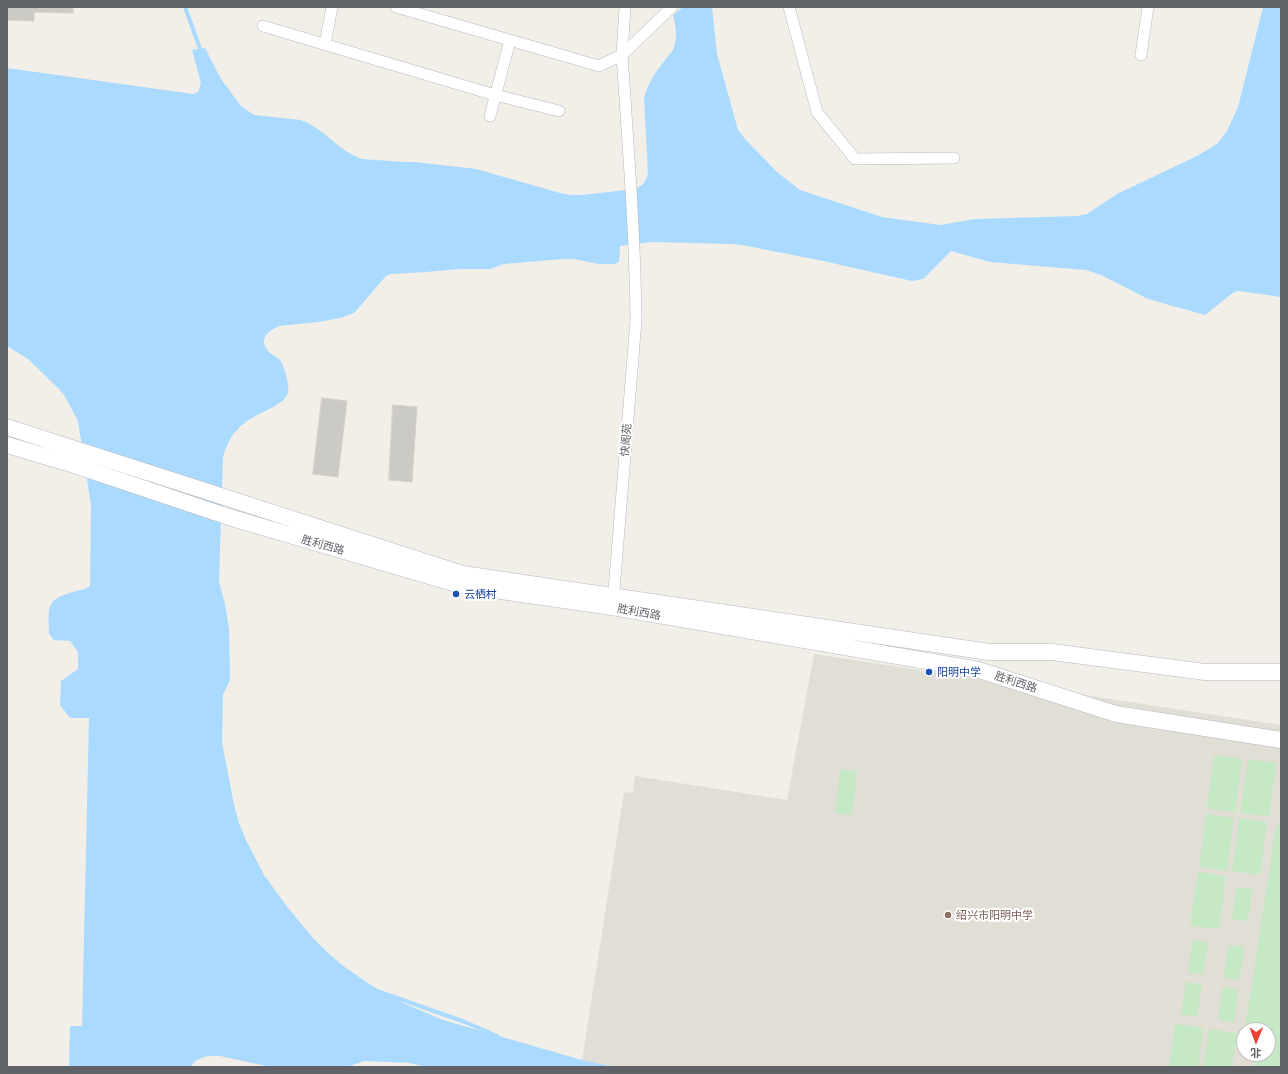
<!DOCTYPE html>
<meta charset="utf-8">
<style>
body{margin:0}
#map{position:relative;width:1288px;height:1074px;overflow:hidden;background:#f1efe8;font-family:"Exo 2","Noto Sans SC",sans-serif}
canvas{display:block}
.frame{position:absolute;inset:0;border:8px solid #5f6368;pointer-events:none}
.north{position:absolute;left:1236px;top:1022px;width:40px;height:40px;box-sizing:border-box;background:#fff;border:1px solid #bfc1c3;border-radius:50%;rotate:181deg;font-size:11px;font-weight:700;line-height:16px;text-align:center;color:#5f6368}
.north::after{content:'';display:block;margin:auto;width:14px;height:18px;background:#ea4335;clip-path:polygon(50% 0,100% 100%,50% 72%,0 100%)}
</style>
<div id="map">
<canvas width="1288" height="1074"></canvas>
<div class="frame"></div>
<div class="north">北</div>
</div>
<script>
const context = document.querySelector('canvas').getContext('2d');
context.lineJoin = 'round';
function fill(path, color) {
  context.fillStyle = color;
  context.fill(path, 'evenodd');
}
function strokePath(path, color, width, dash) {
  context.strokeStyle = color;
  context.lineWidth = width;
  context.lineCap = dash ? 'butt' : 'round';
  context.setLineDash(dash || []);
  context.stroke(path);
}
function write(font, color, halo, rows, align = 'center') {
  context.font = font + ' "Exo 2","Noto Sans SC",sans-serif';
  context.lineWidth = 4;
  context.setLineDash([]);
  context.textBaseline = 'middle';
  context.strokeStyle = halo;
  context.fillStyle = color;
  for (const [text, x, y, turn = 0] of rows) {
    context.save();
    context.translate(x, y);
    context.rotate((+turn || 0) * Math.PI / 180);
    context.textAlign = isNaN(turn) ? turn : align;
    if (halo) context.strokeText(text, 0, 0);
    context.fillText(text, 0, 0);
    context.restore();
  }
}
fill(new Path2D(`
 M814 654 1281 725V1067H615L582 1060 624 792 633 793 635 776 787 800ZM1244 1030H1268V1054H1244Z`), '#e1ded6');
fill(new Path2D(`
 M1214 755 1242 759 1235 812 1207 808Z
 M1248 759 1276 763 1269 816 1240 813Z
 M840 769 857 771 852 815 835 813Z
 M1206 814 1234 818 1227 871 1199 867Z
 M1239 818 1267 822 1260 875 1232 871Z
 M1281 820V1067H1256L1250 1054H1268V1030L1245 1029 1275 832Z
 M1198 872 1226 876 1219 929 1190 926Z
 M1236 887 1252 889 1248 921 1232 919Z
 M1192 940 1208 942 1203 974 1188 972Z
 M1228 945 1244 947 1240 980 1224 978Z
 M1186 982 1202 984 1197 1017 1181 1014Z
 M1222 987 1238 989 1234 1022 1218 1020Z
 M1175 1024 1203 1028 1198 1067H1169Z
 M1209 1029 1237 1033 1232 1067H1203Z`), '#c5e8c5');
fill(new Path2D(`
 M683 7H712L717 54 738 130 745 139 777 172 800 190 882 217 940 225 975 219 1077 216 1087 214 1117 194 1197 156 1217 144 1227 131 1238 107 1263 7H1281V297L1239 291 1234 292 1205 315 1148 299 1101 275 1086 270 990 262 951 251 923 279 912 281 823 261 742 245 731 244 651 242 620 246 619 262 614 264H599L574 259H563L504 264 490 269H459L426 272 391 274 386 276 355 312C339 322 300 323 280 326 272 329 259 336 266 348 269 354 276 356 280 360 284 365 290 387 288 392 286 404 263 411 254 417 248 420 241 425 237 430 229 438 226 448 223 457L219 582 225 604 229 629 230 680 223 695 222 742 234 805 239 823 246 840 264 875 288 908 314 939 328 953 342 965 369 984 403 1003 443 1020 582 1060 615 1067H425L410 1063 364 1061 347 1067H271L220 1056H209L204 1057 195 1061 191 1067H69L70 1026H82L89 718H70L60 705 61 681 78 669V652L70 641 54 640 49 634C49 608 44 600 73 592 80 590 84 590 90 586L91 505 78 421 64 395 57 387 28 359 7 346V68L193 94 198 92 201 83 192 50 205 48 221 79 241 106 254 115 301 120C324 128 338 151 362 159L405 162H415L476 169 560 193 571 195H582L635 189C643 186 646 181 648 173L644 98C649 79 661 65 673 50 678 38 676 27 673 15Z`), '#aadaff');
strokePath(new Path2D(`
 M185 7 202 54
 M380 992 465 1022 497 1036`), '#aadaff', 4);
const building = new Path2D(`
 M7 7H73V13L34 12V21L7 20Z
 M322 398 347 401 338 477 313 474Z
 M393 405 417 407 412 482 389 480Z`);
fill(building, '#cccac5');
strokePath(building, '#d6d1c6', 1);
const street = new Path2D(`
 M396 7 599 66 622 55C628 144 635 232 636 320L613 603
 M625 7 622 55 672 7
 M789 7 817 112 855 159 954 158
 M263 26 495 95 559 111
 M325 44 332 7
 M1141 55 1148 7
 M490 116 510 40`);
const secondary = new Path2D(`
 M7 427 463 574 989 652H1052L1205 672H1281
 M7 445 68 463 232 518 460 585 612 607 979 670 1116 714 1281 740`);
strokePath(street, '#b5b8bc', 12);
strokePath(secondary, '#b6babf', 17);
strokePath(street, '#fff', 11);
strokePath(secondary, '#fff', 16);
for (const [x, y, r, color] of [
 [456,594,4,"#1a4fb4"],
 [929,672,4,"#1a4fb4"],
 [948,915,4,"#8d6e63"]
]) {
  const dot = new Path2D();
  dot.arc(x, y, r, 0, 2 * Math.PI);
  context.fillStyle = color;
  context.fill(dot);
  strokePath(dot, '#fff', 1.5);
}
write('11px', '#5f6368', '#fff', [
 ["快阁苑",626,440,-85],
 ["胜利西路",323,545,16],
 ["胜利西路",639,612,10],
 ["胜利西路",1016,682,18]
]);
write('11px', '#164399', '#fff', [
 ["云栖村",464,594],
 ["阳明中学",937,672]
], 'left');
write('11px', '#785e54', '#fff', [
 ["绍兴市阳明中学",956,915]
], 'left');
</script>
